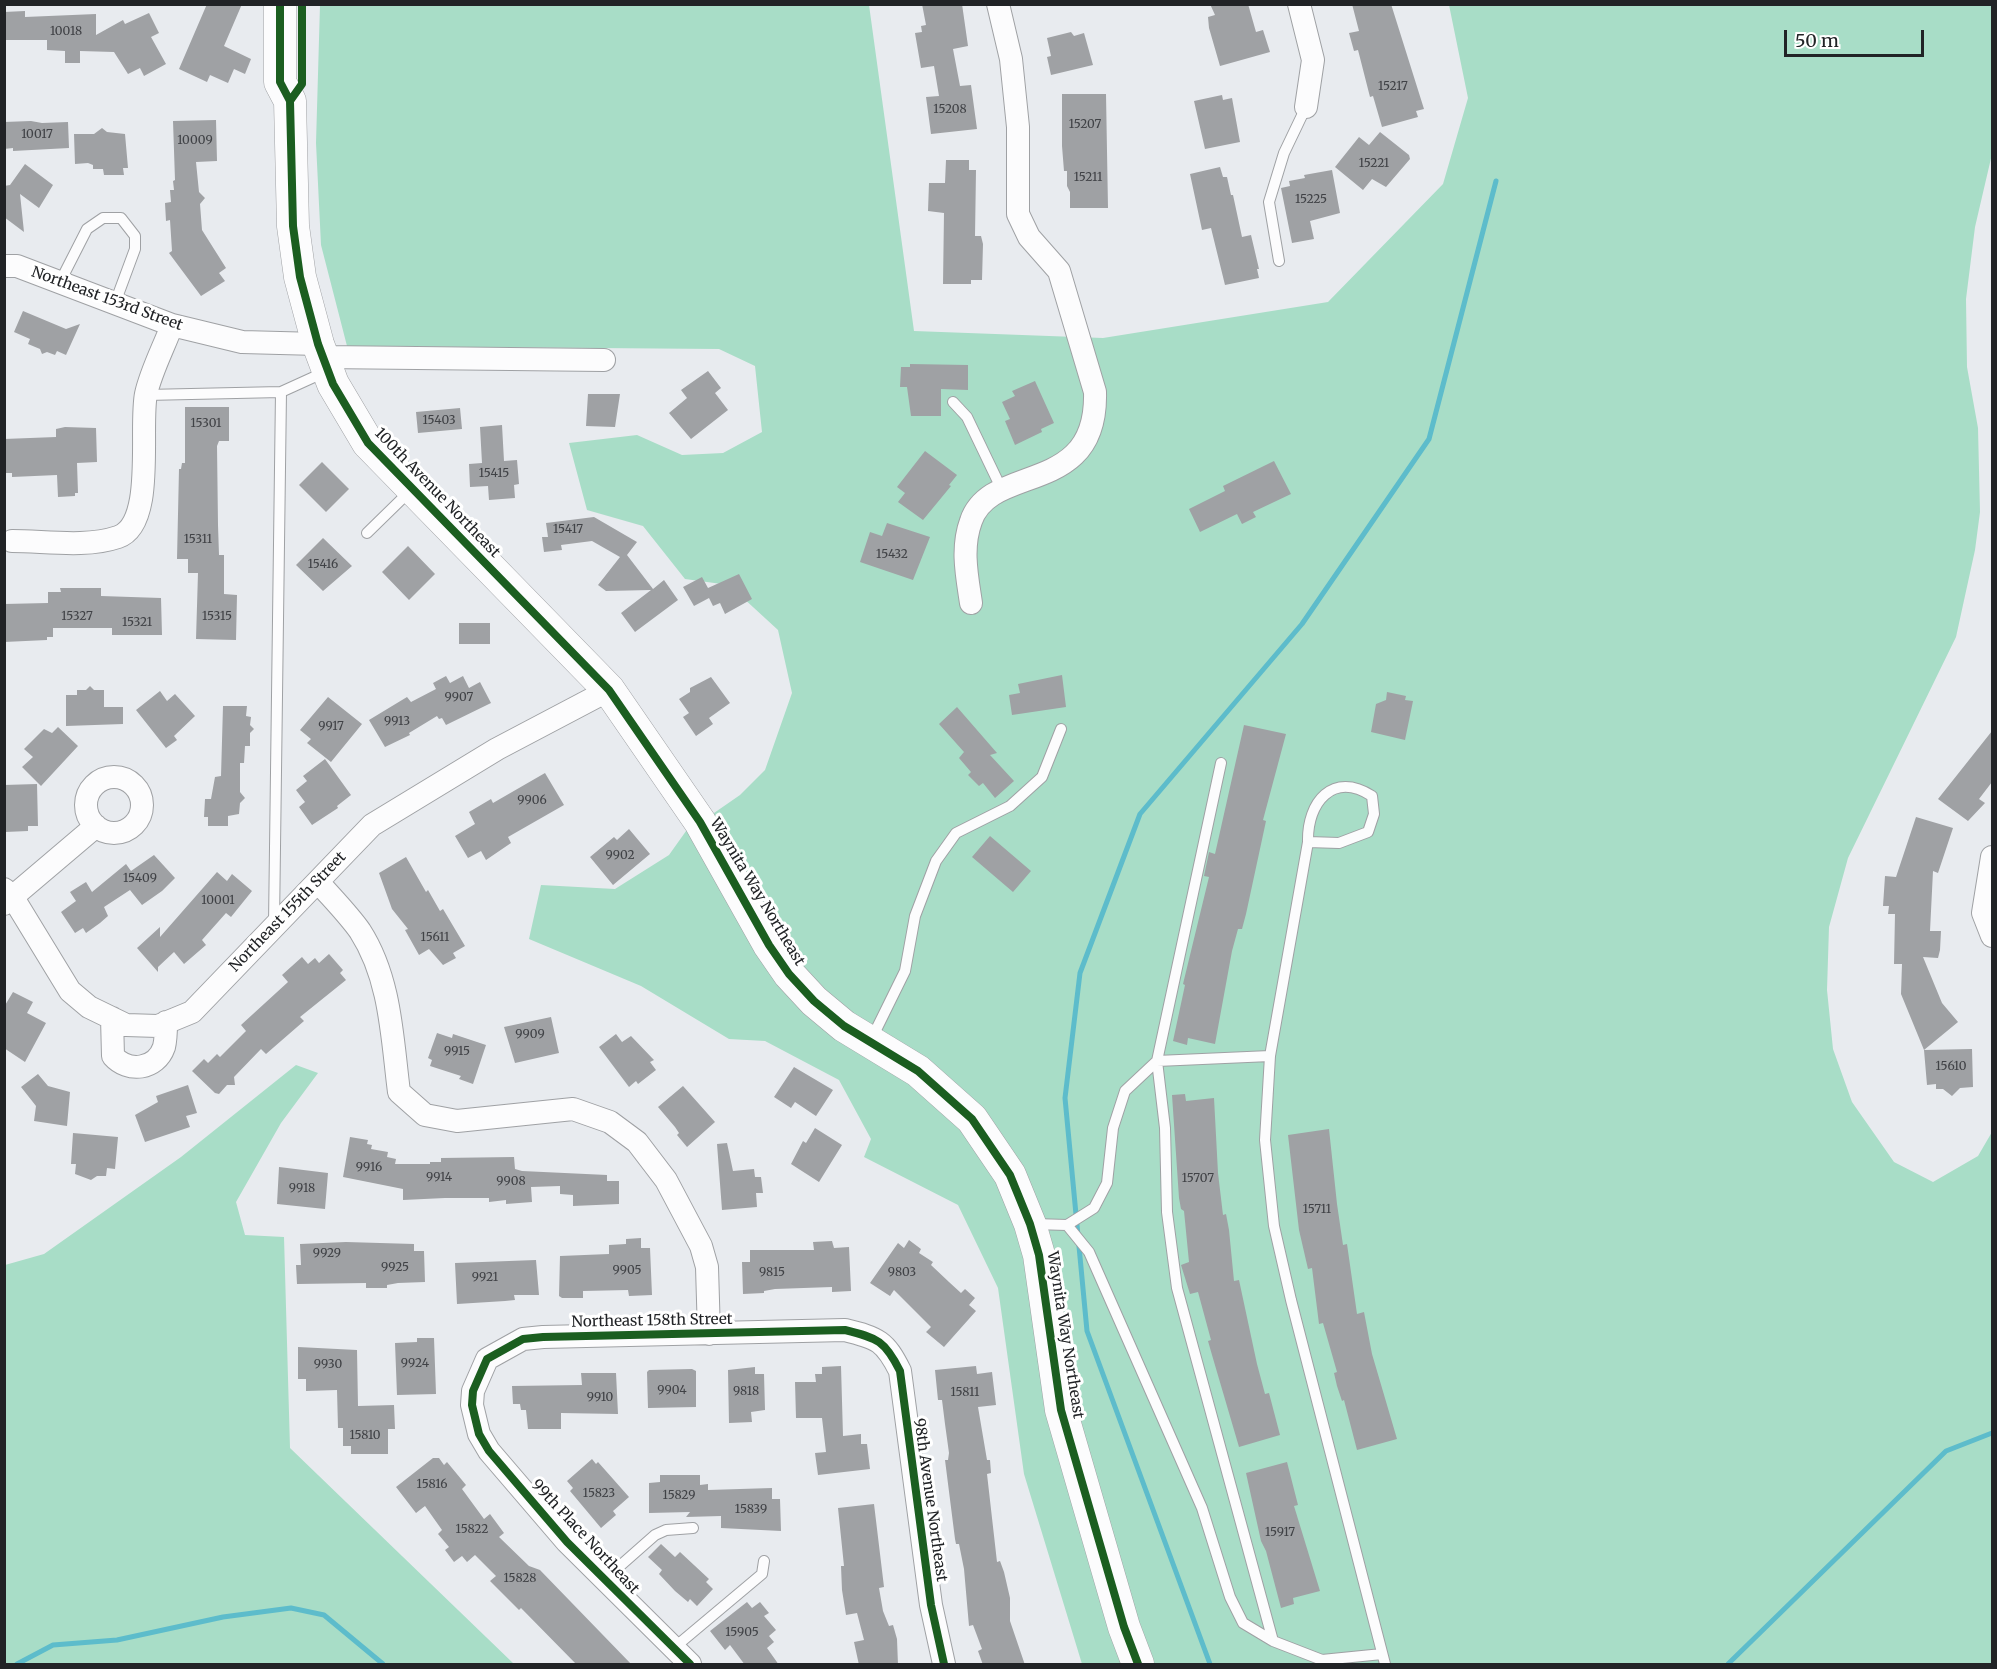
<!DOCTYPE html>
<style>
body{margin:0}
#map{position:relative;width:1997px;height:1669px;overflow:hidden;background:#e8ebef;font-family:Merriweather,serif}
canvas{display:block}
.frame{position:absolute;inset:0;border:6px solid #212326;pointer-events:none}
.scale{position:absolute;left:1784px;top:30px;width:140px;height:27px;box-sizing:border-box;border:3px solid #212326;border-top:0;padding-left:8px;font-size:18px;line-height:21px;white-space:nowrap;color:#212326;-webkit-text-stroke:4px #fff;paint-order:stroke}
</style>
<div id="map">
<canvas width="1997" height="1669"></canvas>
<div class="frame"></div>
<div class="scale">50 m</div>
</div>
<script>
const context = document.querySelector('canvas').getContext('2d');
context.lineJoin = 'round';
function fill(path, color) {
  context.fillStyle = color;
  context.fill(path, 'evenodd');
}
function strokePath(path, color, width, dash) {
  context.strokeStyle = color;
  context.lineWidth = width;
  context.lineCap = dash ? 'butt' : 'round';
  context.setLineDash(dash || []);
  context.stroke(path);
}
function write(font, color, halo, rows, align = 'center') {
  context.font = font + ' Merriweather,serif';
  context.lineWidth = 6;
  context.setLineDash([]);
  context.textBaseline = 'middle';
  context.strokeStyle = halo;
  context.fillStyle = color;
  for (const [text, x, y, turn = 0] of rows) {
    context.save();
    context.translate(x, y);
    context.rotate((+turn || 0) * Math.PI / 180);
    context.textAlign = isNaN(turn) ? turn : align;
    if (halo) context.strokeText(text, 0, 0);
    context.fillText(text, 0, 0);
    context.restore();
  }
}
fill(new Path2D(`
 M320 5H869L914 331 1103 338 1328 302 1443 184 1468 98 1449 5H1992V154L1975 227 1966 299 1967 367 1978 428 1980 512 1975 550 1956 637 1848 858 1829 927 1827 990 1833 1049 1852 1102 1894 1162 1933 1182 1978 1156 1992 1132V1664H1082L1024 1474 998 1288 958 1205 864 1157 871 1139 839 1080 765 1041 729 1039 641 986 529 939 541 885 615 889 669 855 696 817 701 822 740 795 765 770 792 693 778 630 729 585 685 579 643 526 587 510 569 443 637 435 682 455 723 453 762 432 755 366 719 349 347 346 321 245 316 143Z
 M296 1065 318 1073 281 1123 236 1202 245 1235 284 1237 290 1448 514 1664H5V1265L44 1254 181 1157Z`), '#a8ddc7');
strokePath(new Path2D(`
 M17 1664 53 1645 117 1640 223 1617 291 1608 324 1615 383 1664
 M1210 1664 1087 1331 1065 1098 1080 973 1140 814 1302 624 1429 439 1496 181
 M1728 1664 1946 1451 1992 1433`), '#5dbccb', 5);
fill(new Path2D(`
 M207 4H242L224 46 251 59 245 74 234 69 228 83 210 75 207 82 179 69Z
 M922 4H962L968 46 953 49 960 86 971 85 977 129 931 134 926 97 939 96 934 66 921 68 915 33 922 32 921 26 926 25Z
 M1210 4H1248L1256 32 1263 30 1270 52 1220 66 1209 28 1208 17 1215 15Z
 M1352 4H1391L1424 109 1416 111 1418 117 1382 127 1373 96 1370 97 1358 50 1354 51 1349 33 1359 31Z
 M25 11V17L96 14V35L123 20 125 24 149 13 159 33 151 37 166 64 144 76 140 68 128 74 114 52 80 51V63H65V51L47 50V40H4V12Z
 M1071 32 1074 36 1084 33 1093 65 1051 75 1047 57 1051 56 1047 38Z
 M1062 94H1106L1108 208H1070V192L1067 186V171H1064L1062 146Z
 M1222 95 1223 100 1232 98 1240 142 1205 149 1194 101Z
 M216 120 217 161 196 162 199 192 205 198 200 204 202 230 226 268 219 273 225 281 201 296 169 253 172 251 170 220 166 221 165 203 171 202 170 190H174L173 181 175 180 173 121Z
 M31 121 42 123 68 122 69 148 13 151V148L4 149V122Z
 M102 128 107 132 125 134 128 168H123L124 175H104L103 169H93V165L88 163 75 164 74 134H94Z
 M1380 132 1409 155 1410 159 1386 187 1372 179 1363 190 1335 167 1359 137 1369 145Z
 M946 160H969V170H976L975 236H981L983 244 982 280H971V284H943L944 213 928 211 929 183H945Z
 M25 164 53 185 39 208 20 194 24 232 4 217V186L10 185Z
 M1220 167 1223 177H1227L1231 195H1233L1242 237 1251 235 1259 269H1257L1259 278 1225 285 1211 228 1202 230 1190 174Z
 M1332 170 1340 213 1310 221 1314 239 1292 243 1281 188 1290 186 1289 181 1305 178 1304 175Z
 M23 311 66 329 80 324 66 355 57 351 55 355 47 352 42 354 40 349 28 344 30 339 14 332Z
 M910 364 968 365V390L941 389V416H911L907 387H900L901 367H910Z
 M708 371 721 388 715 393 728 410 691 439 669 413 687 398 681 390Z
 M1035 381 1054 423 1041 429 1042 432 1015 445 1005 421 1010 419 1002 402 1015 396 1012 391Z
 M588 394H620L615 427 586 426Z
 M185 407H229V441H219L217 446 218 525 219 555H224V594L237 595 236 640 196 639 198 573H188V559H177L179 469H181L182 463H185Z
 M460 408 462 429 418 433 416 412Z
 M502 425 504 461 517 460 519 484 514 485 515 498 489 500 488 486 470 487 469 464 482 463 480 427Z
 M65 427 96 428 97 462 77 463 78 493H75V496L58 497 57 475 12 477V473H4V439L56 437V429Z
 M925 451 957 475 949 485 951 486 923 520 898 502 905 493 897 487Z
 M1274 461 1291 494 1253 512 1256 517 1242 524 1237 514 1200 532 1189 509 1225 491 1223 486Z
 M322 462 349 489 326 512 299 485Z
 M594 517 637 542 627 555 653 589 664 580 678 600 635 632 621 613 651 590 606 591 598 585 620 557 592 541 561 545 562 550 544 552 542 537H548L546 523Z
 M887 523 930 537 913 580 860 562 870 532 882 536Z
 M323 538 352 566 323 591 296 565Z
 M408 546 435 574 409 600 382 572Z
 M739 574 752 599 725 614 720 603 713 606 709 598 694 606 683 587 702 577 708 588Z
 M60 588H101V596L161 598 162 635H112V628H53V637H47V640L4 642V604L48 603V592H61Z
 M459 623H490V644H459Z
 M1062 675 1066 707 1012 715 1009 695 1020 693 1018 684Z
 M446 676 450 683 463 676 469 688 480 682 491 703 446 725 442 718 439 719 437 716 409 733 410 735 385 747 369 720 407 697 411 702 436 689 433 683Z
 M711 677 730 703 709 718 713 724 696 736 683 717 689 713 679 699 690 692V688Z
 M90 686 94 690H104V707H123V724L66 726V695H77V690H86Z
 M160 691 167 701 175 694 195 716 174 736 177 740 166 748 136 710Z
 M1387 692 1406 696 1405 700 1413 701 1405 740 1371 732 1376 704 1386 700Z
 M328 697 362 724 331 762 307 743 311 739 300 730Z
 M223 706H247L246 716 251 717 250 725 254 729 250 733V746H245L244 763H240V792L245 798 240 803 239 814 228 816V826H208V817H204L205 799H211L215 777 221 776Z
 M957 707 997 753 990 755 1014 781 995 798 983 783 979 786 968 775 971 772 959 758 964 752 939 724Z
 M1244 725 1286 734 1263 820 1266 821 1263 835 1246 914 1242 929H1238L1232 951 1215 1044 1188 1038 1187 1045 1173 1041 1185 985 1183 984 1209 877 1204 876 1209 852 1215 854Z
 M58 727 78 746 41 786 22 767 33 757 24 749 44 729 52 733Z
 M1992 731V782L1979 799 1985 803 1968 821 1938 799Z
 M325 759 351 795 337 806 338 808 312 825 299 807 305 802 296 790 307 781 303 776Z
 M545 773 564 805 508 837 511 843 486 860 481 851 468 858 455 836 475 824 469 812 491 799 493 803Z
 M37 784 38 826H28V831L5 832 4 785Z
 M1916 817 1953 828 1938 873 1933 871 1930 931H1941L1940 950 1938 958 1923 957 1942 1003 1958 1022 1924 1050 1901 994 1902 964H1894L1895 914H1888L1889 906H1883L1885 876 1896 877Z
 M629 829 650 854 613 885 590 857 614 837 617 840Z
 M990 836 1031 871 1013 892 972 857Z
 M154 855 175 878 162 891 142 905 130 890 104 907 108 916 100 923 86 933 83 928 75 933 61 912 76 901 70 892 86 882 92 892 126 864 131 871Z
 M406 857 426 892 428 890 440 911 443 909 465 946 453 953 456 958 443 965 429 949 419 955 405 930 408 929 392 909 379 873Z
 M217 872 227 881 232 874 252 891 231 917 226 913 202 940 206 945 184 964 174 952 158 967V972L137 948 160 927V937Z
 M329 954 343 970 340 973 346 980 300 1017 304 1021 266 1054 261 1049 234 1077 235 1085H227L219 1094 215 1093 192 1071 204 1059 208 1063 217 1054 220 1057 246 1031 241 1025 288 982 282 975 302 957 308 964 315 958 319 963Z
 M13 992 33 1002 27 1013 46 1023 25 1062 4 1048V1007Z
 M551 1017 559 1053 515 1063 504 1027Z
 M437 1033 452 1038 453 1034 486 1045 473 1084 459 1079 461 1076 430 1066 432 1060 428 1058Z
 M616 1034 622 1042 631 1036 654 1060 650 1062 656 1070 638 1084 636 1081 629 1087 599 1047Z
 M1972 1049 1973 1087 1960 1088 1952 1096 1943 1089H1936V1084L1927 1085 1924 1050Z
 M794 1067 833 1090 816 1116 795 1102 791 1108 774 1097Z
 M38 1074 48 1086 70 1092 67 1126 34 1121 36 1106 21 1087Z
 M188 1085 197 1113 186 1116 190 1127 145 1142 135 1115 158 1102 156 1096Z
 M683 1086 715 1122 687 1147 677 1135 679 1133 675 1127 658 1107Z
 M1185 1094 1186 1101 1214 1098 1218 1173 1223 1215 1226 1214 1229 1230 1234 1281 1239 1280 1257 1364 1265 1394 1269 1393 1280 1435 1239 1447 1212 1355 1208 1341 1211 1340 1198 1292 1190 1294 1181 1265 1189 1262 1184 1211 1181 1209 1179 1198 1172 1095Z
 M815 1128 842 1145 819 1182 791 1164 803 1141 806 1143Z
 M1329 1129 1337 1204 1343 1245 1347 1244 1357 1314 1364 1312 1372 1354 1397 1439 1357 1450 1344 1400 1342 1401 1337 1386 1334 1373 1337 1372 1323 1323 1319 1324 1312 1268 1308 1269 1299 1230 1288 1135Z
 M73 1133 118 1137 115 1169 107 1168 106 1176H97L91 1180 75 1174 76 1164H71Z
 M350 1137 368 1140 367 1144 372 1145 371 1149 388 1152 387 1157 396 1159 395 1164H430V1162H441V1158L514 1157 515 1169 522 1171 607 1175V1181H619V1204L573 1206V1195L560 1194V1186L531 1187 532 1202 506 1204V1200L489 1202V1198H445L403 1200V1189L343 1177Z
 M727 1143 733 1171 754 1169 755 1177H761L763 1193H756L757 1207 722 1210 717 1144Z
 M279 1167 328 1173 325 1209 277 1204Z
 M641 1238V1248H650L652 1295 629 1296 628 1290 583 1291V1298H562L559 1296 560 1256 609 1254V1245L626 1244V1239Z
 M909 1240 921 1249 919 1253 933 1262 931 1265 949 1282 961 1293 965 1289 975 1298 969 1305 976 1311 944 1347 926 1332 931 1327 894 1290 890 1296 870 1283 898 1243 904 1248Z
 M832 1241 834 1248 849 1247 851 1291 832 1292V1287L775 1289 764 1291V1293L743 1294 742 1262H750V1250H814L813 1242Z
 M346 1242 414 1244V1251H424L425 1282 398 1283 387 1285V1288H366V1283L297 1284 296 1265H301L300 1244Z
 M536 1260 539 1295H514L515 1300 505 1301 457 1304 455 1263Z
 M417 1338H434L436 1394 397 1395 395 1343 417 1342Z
 M298 1347 357 1350 358 1406 394 1405 395 1429H388V1454H351V1446H343V1428H338L337 1390 306 1391V1379H298Z
 M841 1366 843 1436 861 1434V1444H867L870 1469 818 1475 815 1453 826 1452 822 1418H796L795 1382H816L815 1374H822V1367Z
 M976 1366 977 1374 992 1372 996 1405 978 1407 987 1460H990L991 1473 987 1474 997 1562 1000 1561 1004 1572 1010 1598V1621L1025 1665H983L978 1651 982 1649 973 1625 969 1626 964 1569 959 1544H956L955 1539 945 1460H948L949 1453 945 1424 942 1400H938L935 1370Z
 M755 1367V1374H764L765 1410 751 1412 752 1422 729 1423 728 1370Z
 M692 1369 696 1371V1407L648 1408 647 1372 649 1370Z
 M581 1373H616L618 1414 561 1413V1429H528L526 1410H521L520 1404H513L512 1386 582 1385Z
 M433 1458H439L444 1465 447 1462 466 1485 462 1489 484 1519 490 1514 504 1533 499 1537 529 1566 540 1570 632 1665H577L521 1608 519 1610 490 1581 496 1576 475 1555 467 1562 462 1556 454 1562 445 1550 449 1547 438 1534 442 1530 425 1506 416 1513 396 1487Z
 M592 1459 596 1464 598 1462 629 1497 613 1511 616 1515 601 1528 570 1491 573 1488 567 1481Z
 M1287 1462 1298 1505 1294 1506 1320 1591 1293 1598 1294 1604 1281 1608 1266 1551 1261 1541 1246 1473Z
 M660 1475H700V1485L708 1484V1490L772 1488V1499H780L781 1531 721 1528V1516L686 1517 690 1512 649 1513V1483L660 1482Z
 M874 1504 884 1587 879 1588 883 1611 889 1626 893 1625 897 1639 898 1665H859L854 1642 864 1640 857 1613 846 1615 842 1590 841 1566H844L838 1508Z
 M661 1544 675 1557 680 1552 709 1579 706 1582 713 1589 697 1606 690 1599 688 1602 675 1591 659 1574 662 1570 648 1557Z
 M747 1602 752 1608 760 1602 769 1613 764 1616 776 1630 769 1636 774 1642 767 1648 779 1665H745L730 1645 725 1650 710 1631Z`), '#9fa1a4');
const lane = new Path2D(`
 M1279 261 1269 202 1284 153 1306 107
 M60 282 87 229 103 218H121L135 236V249L115 303
 M146 395 281 392 325 372
 M953 402 967 417 1002 490
 M367 533 410 491
 M1221 763 1157 1061 1165 1128 1167 1212 1177 1288 1273 1641
 M1308 842 1339 843 1368 832 1374 814 1372 796C1333 771 1307 802 1308 842L1270 1056 1265 1140 1274 1226 1291 1300 1385 1664
 M274 923 281 392
 M871 1040 905 971 915 916 936 861 956 833 1010 806 1042 777 1061 729
 M1034 1224 1067 1225 1094 1208 1107 1183 1113 1128 1125 1091 1157 1061 1270 1056
 M1067 1225 1089 1252 1202 1508 1230 1597 1243 1623 1273 1641 1322 1660 1382 1654
 M604 1580 655 1535 666 1530 693 1528
 M675 1647 762 1574 764 1561`);
const street = new Path2D(`
 M1299 4 1313 60 1306 107
 M4 266H17L172 325 242 342 318 344
 M323 357 604 360
 M12 541C45 541 86 548 118 537 156 524 139 427 146 394 151 371 164 347 172 325
 M971 603C967 576 961 548 971 521 991 462 1098 498 1095 392L1059 271 1029 237 1018 214V127L1011 59 998 4
 M86 805a28 28 0 1 1 56 0a28 28 0 1 1-56 0Z
 M1992 857 1983 913 1992 936
 M318 882C332 898 348 914 360 931 391 979 392 1038 399 1092L425 1115 457 1121 573 1109 610 1122 637 1142 666 1180 701 1246 707 1267 709 1334
 M4 889 12 896 70 991 89 1007 126 1025 158 1026 192 1012 372 825 497 749 609 690
 M4 904 96 826
 M112 1018 113 1056C128 1073 156 1070 164 1047 166 1039 166 1030 166 1022
 M690 1664 567 1542 489 1451 479 1434 472 1405 473 1391 487 1359 523 1339 543 1337 845 1330C878 1338 885 1341 900 1371L931 1605 944 1664`);
const secondary = new Path2D(`
 M280 4V82L290 101 293 226 300 277 318 344 333 384 368 443 609 690 700 822 769 945 789 974 814 1001 844 1026 918 1071 972 1119 1010 1175 1030 1224 1039 1255 1061 1410 1124 1627 1138 1664`);
strokePath(lane, '#9fa1a4', 12);
strokePath(street, '#9fa1a4', 24);
strokePath(secondary, '#9fa1a4', 33);
strokePath(lane, '#fcfcfd', 10);
strokePath(street, '#fcfcfd', 22);
strokePath(secondary, '#fcfcfd', 32);
strokePath(new Path2D(`
 M280 4V82L290 101 293 226 300 277 318 344 333 384 368 443 609 690 700 822 769 945 789 974 814 1001 844 1026 918 1071 972 1119 1010 1175 1030 1224 1039 1255 1061 1410 1124 1627 1138 1664
 M290 101 302 84V4
 M690 1664 567 1542 489 1451 479 1434 472 1405 473 1391 487 1359 523 1339 543 1337 845 1330C878 1338 885 1341 900 1371L931 1605 944 1664`), '#1b5e20', 8);
write('12px', '#404246', null, [
 ["10018",66,32],
 ["15217",1393,87],
 ["15208",950,110],
 ["15207",1085,125],
 ["10017",37,135],
 ["10009",195,141],
 ["15221",1374,164],
 ["15211",1088,178],
 ["15225",1311,200],
 ["15403",439,421],
 ["15301",206,424],
 ["15415",494,474],
 ["15417",568,530],
 ["15311",198,540],
 ["15432",892,555],
 ["15416",323,565],
 ["15327",77,617],
 ["15315",217,617],
 ["15321",137,623],
 ["9907",459,698],
 ["9913",397,722],
 ["9917",331,727],
 ["9906",532,801],
 ["9902",620,856],
 ["15409",140,879],
 ["10001",218,901],
 ["15611",435,938],
 ["9909",530,1035],
 ["9915",457,1052],
 ["15610",1951,1067],
 ["9916",369,1168],
 ["9914",439,1178],
 ["15707",1198,1179],
 ["9908",511,1182],
 ["9918",302,1189],
 ["15711",1317,1210],
 ["9929",327,1254],
 ["9925",395,1268],
 ["9905",627,1271],
 ["9815",772,1273],
 ["9803",902,1273],
 ["9921",485,1278],
 ["9924",415,1364],
 ["9930",328,1365],
 ["9904",672,1391],
 ["9818",746,1392],
 ["15811",965,1393],
 ["9910",600,1398],
 ["15810",365,1436],
 ["15816",432,1485],
 ["15823",599,1494],
 ["15829",679,1496],
 ["15839",751,1510],
 ["15822",472,1530],
 ["15917",1280,1533],
 ["15828",520,1579],
 ["15905",742,1633]
]);
write('15px', '#212326', '#fff', [
 ["Northeast 153rd Street",107,299,20],
 ["100th Avenue Northeast",437,493,46],
 ["Waynita Way Northeast",757,892,59],
 ["Northeast 155th Street",288,912,-46],
 ["Northeast 158th Street",652,1321,-1],
 ["Waynita Way Northeast",1065,1335,81],
 ["98th Avenue Northeast",930,1500,82],
 ["99th Place Northeast",585,1537,47]
]);
</script>
